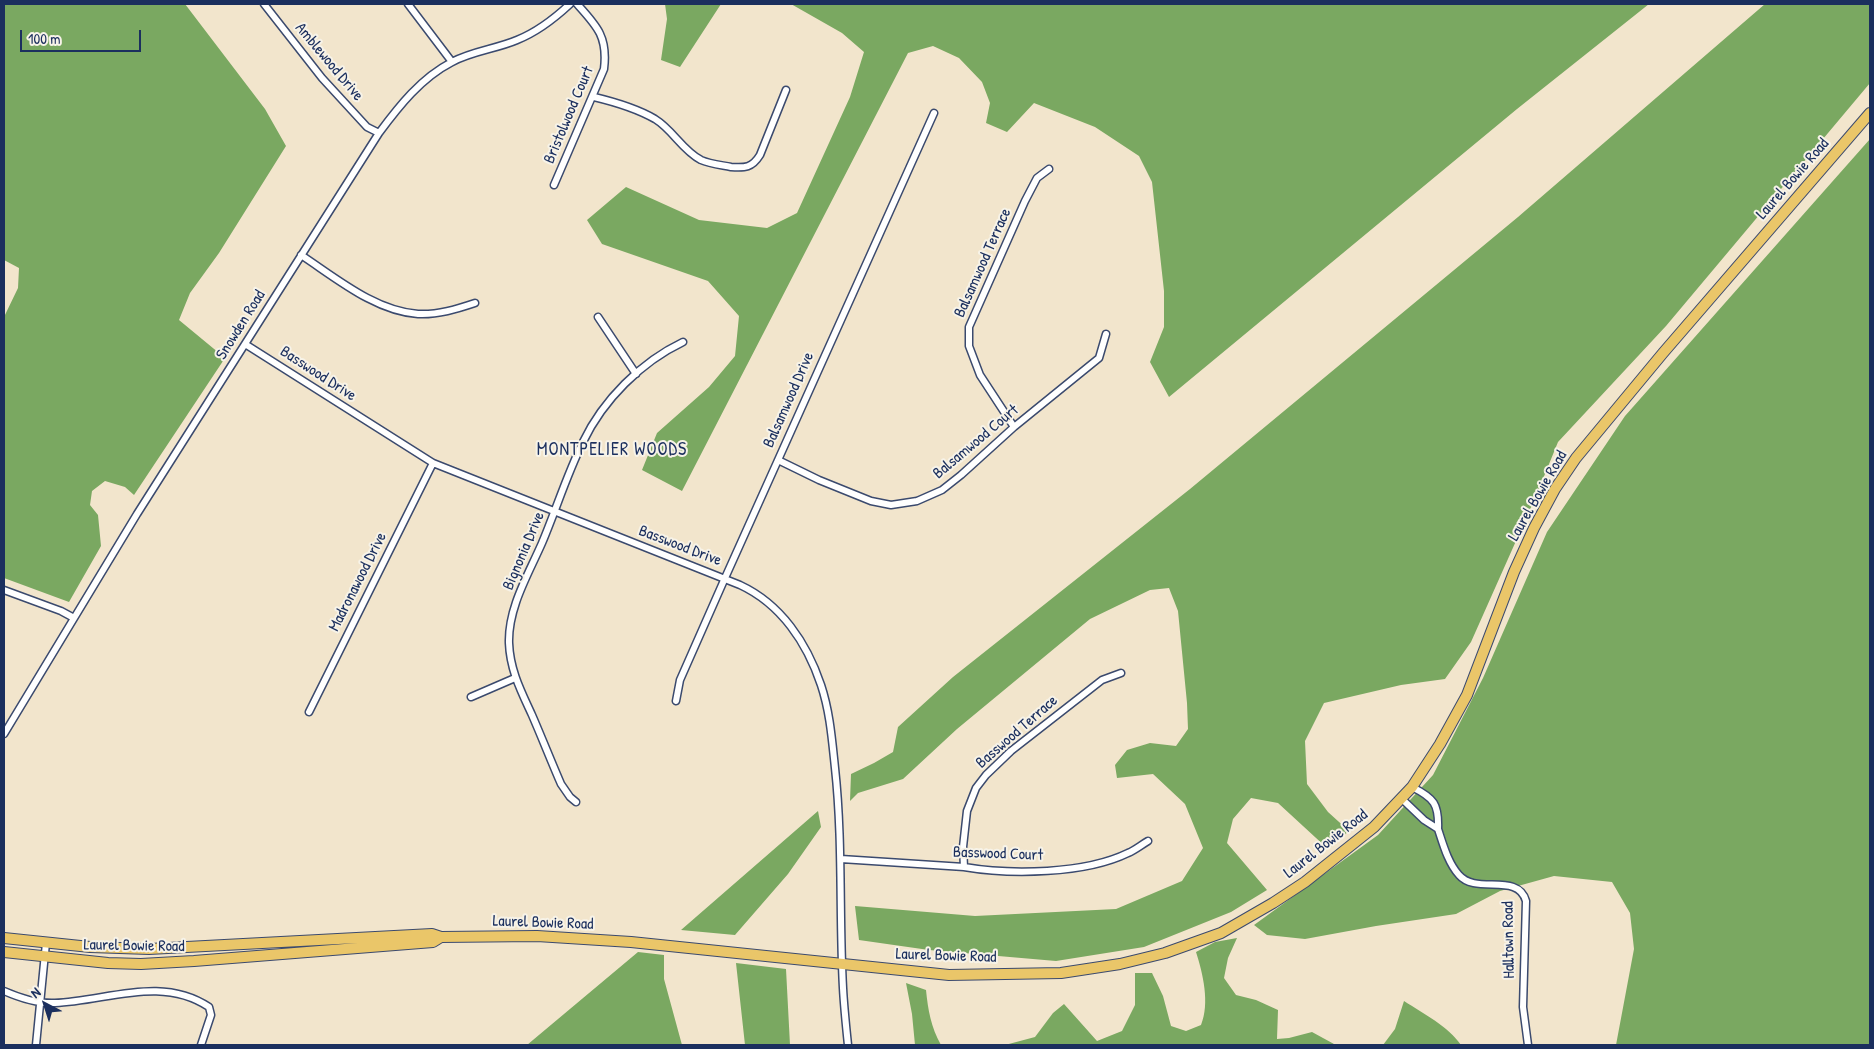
<!DOCTYPE html>
<style>
body{margin:0}
#map{position:relative;width:1874px;height:1049px;overflow:hidden;background:#f2e5cc;font-family:"Patrick Hand",sans-serif}
canvas{display:block}
.frame{position:absolute;inset:0;border:5px solid #1b2f5e;pointer-events:none}
.north{position:absolute;left:20px;top:979px;width:50px;height:50px;-webkit-text-stroke:4px #f7f3e8;paint-order:stroke;rotate:320deg;font-size:14px;font-weight:700;line-height:20px;text-align:center;color:#1b2f5e}
.north::after{content:'';display:block;margin:auto;width:18px;height:22px;background:#1b2f5e;clip-path:polygon(50% 0,100% 100%,50% 72%,0 100%)}
.scale{position:absolute;left:20px;top:30px;width:121px;height:22px;box-sizing:border-box;border:2px solid #1b2f5e;border-top:0;padding-left:6px;font-size:15px;line-height:18px;white-space:nowrap;color:#1b2f5e;-webkit-text-stroke:4px #f7f3e8;paint-order:stroke}
</style>
<div id="map">
<canvas width="1874" height="1049"></canvas>
<div class="frame"></div>
<div class="north">N</div>
<div class="scale">100 m</div>
</div>
<script>
const context = document.querySelector('canvas').getContext('2d');
context.lineJoin = 'round';
function fill(path, color) {
  context.fillStyle = color;
  context.fill(path, 'evenodd');
}
function strokePath(path, color, width, dash) {
  context.strokeStyle = color;
  context.lineWidth = width;
  context.lineCap = dash ? 'butt' : 'round';
  context.setLineDash(dash || []);
  context.stroke(path);
}
function write(font, color, halo, rows, align = 'center') {
  context.font = font + ' "Patrick Hand",sans-serif';
  context.lineWidth = 4;
  context.setLineDash([]);
  context.textBaseline = 'middle';
  context.strokeStyle = halo;
  context.fillStyle = color;
  for (const [text, x, y, turn = 0] of rows) {
    context.save();
    context.translate(x, y);
    context.rotate((+turn || 0) * Math.PI / 180);
    context.textAlign = isNaN(turn) ? turn : align;
    if (halo) context.strokeText(text, 0, 0);
    context.fillText(text, 0, 0);
    context.restore();
  }
}
fill(new Path2D(`
 M4 4H185L265 109 286 146 219 253 190 293 179 320 225 358 134 495 125 487 105 481 92 491 90 505 98 515 101 546 69 602 4 578V317L18 288 19 268 4 260Z
 M665 4H721L680 67 661 60 667 19Z
 M791 4H1649L1517 109 1169 397 1150 362 1164 327V291L1152 182 1139 156 1095 127 1034 103 1007 132 986 123 990 103 982 82 959 58 933 46 908 53 682 491 642 470 657 433 709 387 735 356 739 316 708 281 602 244 587 220 626 187 699 220 767 228 797 213 850 97 864 52 842 33Z
 M1765 4H1870V83L1666 326 1558 442 1536 496 1471 642 1445 679 1401 685 1324 703 1305 741 1307 784 1328 812 1349 831 1328 849 1278 803 1251 798 1233 819 1227 843 1267 890 1231 912 1144 947 1056 961 929 950 859 940 855 906 975 916 1116 909 1182 881 1203 848 1185 804 1153 774 1117 778 1115 765 1127 750 1150 743 1176 746 1188 729 1187 703 1178 611 1169 588 1150 590 1090 619 957 729 903 779 858 793 850 801 851 774 874 763 893 752 898 727 953 677 1190 489 1518 217Z
 M1870 139V1045H1616L1634 949 1630 913 1612 882 1554 876 1500 891 1456 914 1376 926 1305 939 1267 935 1254 925 1378 835 1433 775 1483 678 1547 532 1625 416Z
 M818 811 821 827 788 874 735 935 681 930Z
 M1237 938 1228 958 1224 978 1236 995 1256 1000 1278 1010 1277 1039 1289 1038 1312 1032 1334 1044 1354 1045H1005L1035 1037 1053 1013 1064 1004 1097 1041 1122 1031 1135 1005V973H1152L1163 996 1171 1026 1186 1031 1201 1025C1210 1003 1203 974 1196 952L1215 942Z
 M638 952 664 955V979L682 1045H527Z
 M736 963 786 969 790 1045H745Z
 M906 983 926 990C928 1010 931 1027 941 1045H915L912 1014Z
 M1404 1001C1424 1014 1448 1026 1461 1045H1383L1395 1029Z`), '#7aa861');
const minor = new Path2D(`
 M264 4 322 78 367 127 379 133
 M408 4 452 62
 M594 97C615 102 636 108 655 119 673 130 682 150 701 160 710 164 721 165 731 167 745 168 752 168 760 155L786 90
 M554 185 604 69C608 37 597 26 577 4
 M301 255C336 278 375 311 418 314 438 315 457 309 475 303
 M598 317 636 374
 M245 344 433 463 740 585C781 604 807 643 821 685 830 712 832 740 835 768 843 841 839 915 843 988 844 1007 846 1026 848 1045
 M1014 427 980 375 969 346V327L1025 201 1037 178 1049 169
 M778 460 819 480 871 501 891 505 917 501 942 490 961 475 1014 427 1099 358 1106 334
 M4 590 61 611 74 618
 M471 697 515 678
 M676 701 680 680 725 578 934 113
 M309 712 433 463
 M4 734 137 514 379 133C399 106 421 78 452 62 472 51 496 49 517 40 537 32 555 18 570 4
 M1402 799 1424 820 1438 829C1439 804 1434 798 1412 787
 M576 802 570 797 561 784C551 761 542 738 532 715 521 691 510 670 509 643 508 608 528 575 542 543 556 510 567 474 583 442 603 400 641 362 683 342
 M1438 829C1443 844 1448 863 1459 875 1476 895 1518 872 1526 901L1523 1007 1528 1045
 M841 859 964 867C1011 875 1085 874 1128 853 1135 850 1141 845 1148 841
 M964 867 963 847 967 811 976 788 986 775 1011 751 1102 680 1121 673
 M4 991C20 998 38 1004 55 1003 107 1001 161 975 209 1007L211 1015 201 1045
 M36 1045 46 943`);
const primary = new Path2D(`
 M4 938 90 947 149 949 432 934 441 937 537 936 631 942 949 975 1061 973 1120 964 1165 953 1221 933 1273 903 1305 882 1374 827 1412 787 1440 744 1467 695 1514 572 1534 528 1555 489 1576 458 1663 353 1870 113
 M4 952 108 963 141 964 194 961 433 942 441 937`);
strokePath(minor, '#3b4a6e', 9);
strokePath(primary, '#3b4a6e', 12);
strokePath(minor, '#fff', 6);
strokePath(primary, '#eac669', 10);
write('16px', '#1b2f5e', '#f7f3e8', [
 ["Amblewood Drive",329,62,50],
 ["Bristolwood Court",569,115,-67],
 ["Laurel Bowie Road",1793,179,-49],
 ["Balsamwood Terrace",983,263,-66],
 ["Snowden Road",241,325,-58],
 ["Basswood Drive",318,374,33],
 ["Balsamwood Drive",789,400,-66],
 ["Balsamwood Court",976,442,-40],
 ["Laurel Bowie Road",1538,496,-60],
 ["Basswood Drive",680,546,21],
 ["Bignonia Drive",524,551,-67],
 ["Madronawood Drive",358,582,-63],
 ["Basswood Terrace",1017,732,-41],
 ["Laurel Bowie Road",1326,844,-38],
 ["Basswood Court",998,854,2],
 ["Laurel Bowie Road",543,923,2],
 ["Halltown Road",1509,940,-91],
 ["Laurel Bowie Road",134,946,1],
 ["Laurel Bowie Road",946,956,2]
]);
context.letterSpacing = '1px';
write('18px', '#1b2f5e', '#f7f3e8', [
 ["MONTPELIER WOODS",612,450]
]);
context.letterSpacing = '0px';
</script>
